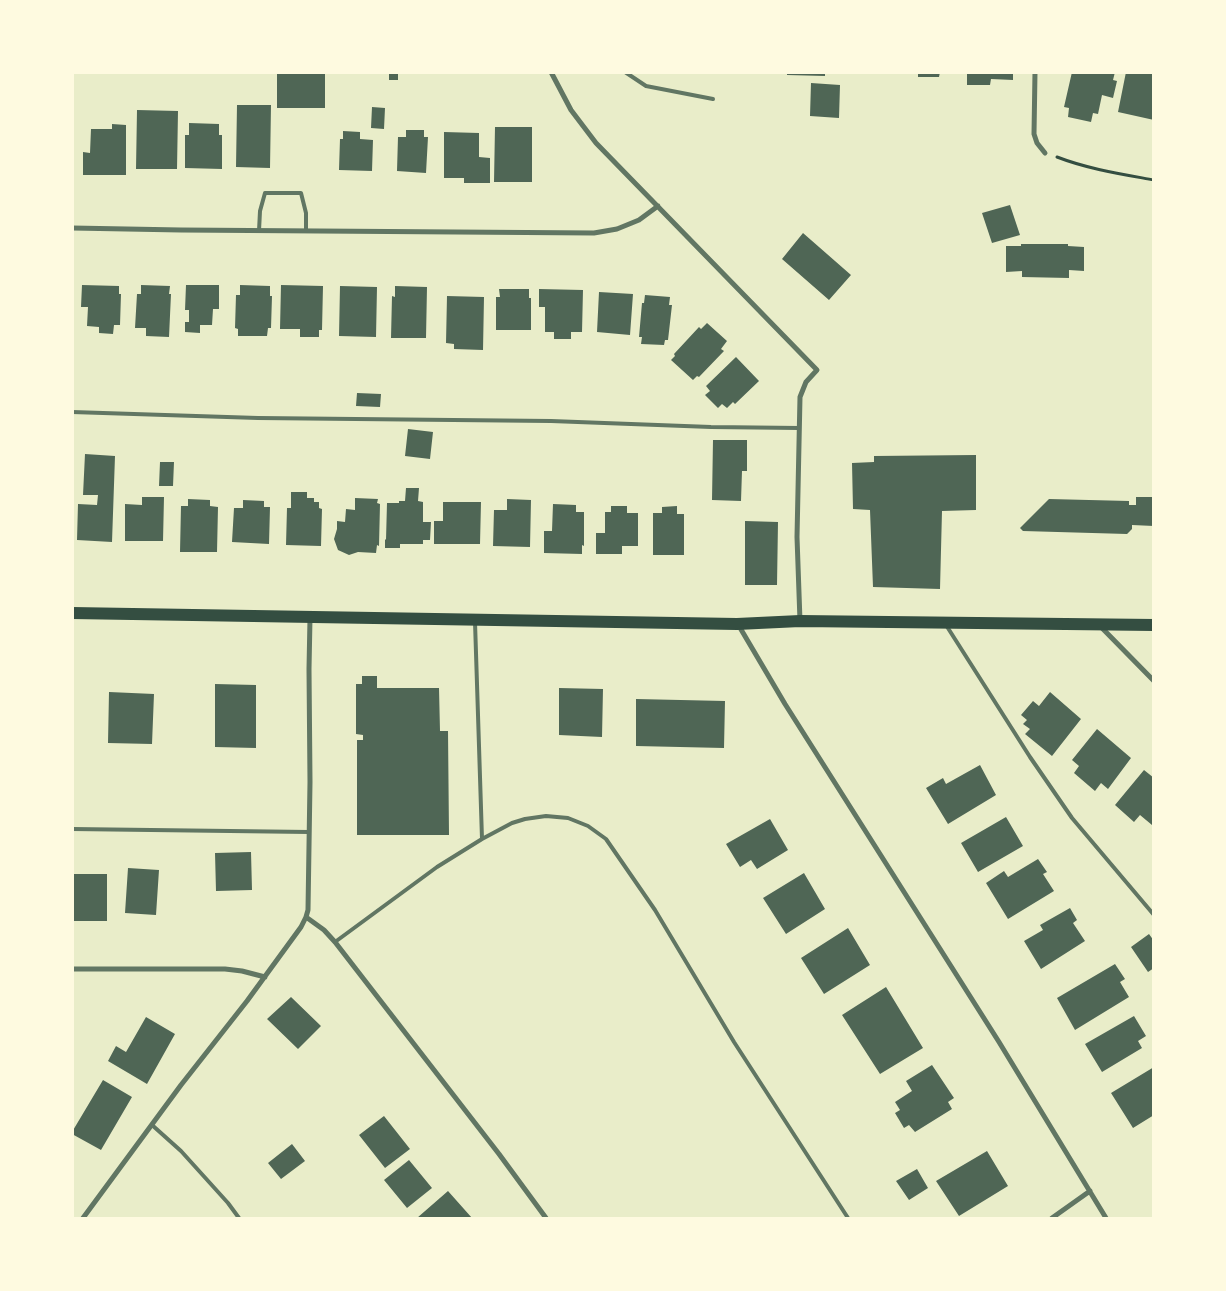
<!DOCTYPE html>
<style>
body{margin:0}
#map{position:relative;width:1226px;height:1291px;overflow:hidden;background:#e9edc9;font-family:"Roboto Condensed",sans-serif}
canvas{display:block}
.frame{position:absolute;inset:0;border:74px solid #fefae0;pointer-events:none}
</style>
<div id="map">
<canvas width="1226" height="1291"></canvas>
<div class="frame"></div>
</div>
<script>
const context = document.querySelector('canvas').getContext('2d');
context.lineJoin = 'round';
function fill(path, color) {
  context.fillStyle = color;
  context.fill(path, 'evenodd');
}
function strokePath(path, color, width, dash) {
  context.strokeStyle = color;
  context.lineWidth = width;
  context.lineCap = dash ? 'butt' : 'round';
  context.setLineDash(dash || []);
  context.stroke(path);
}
fill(new Path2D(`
 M389 72H398V80H389Z
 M787 72H825V76L787 75Z
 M918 72H940L939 77H918Z
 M967 72H1013V80L991 79 990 85H967Z
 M1072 72H1115L1113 80 1117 81 1113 98 1102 95 1098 114 1093 113 1091 122 1068 117 1069 108 1064 107Z
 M1126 72H1154V120L1118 112Z
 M277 74H325V108H277Z
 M811 83 840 85 839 118 810 116Z
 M237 105H271L270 168 236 167Z
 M372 107 385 108 384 129 371 128Z
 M137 110 178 111 177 169H136Z
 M189 123 219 124V135H222V169L185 168V135H189Z
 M112 124 126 125V175H83V152L90 153 91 129H112Z
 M495 127H532V182H494Z
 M406 130H424V137H428L426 173 397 171 398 137H406Z
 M343 131 360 132V139L373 140 372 171 339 170 340 139H343Z
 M444 132 479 133V157L490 158V183H464V178H444Z
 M1010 205 1020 235 992 243 982 213Z
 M803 233 851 275 829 300 782 259Z
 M1021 244H1068V246L1084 247V271L1069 270V278L1022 277V271L1006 272V246H1021Z
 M82 285 119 286V294H121L120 325H114L113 334 99 333V327L87 326 88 307H81Z
 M141 285 170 286 169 294H171L169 337 146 336V328H135L137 294H141Z
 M186 285H219V309H213L212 325H200V333L185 332V322H189V310H185Z
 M240 285 270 286V296H272L271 328H268L267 336H238V329L235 328 236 295H240Z
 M281 285 323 286 322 330H319V337H300V329H280Z
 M340 286 377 287 376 337 339 336Z
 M395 286 427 287 426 338H391L392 296 395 297Z
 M499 289H529V298H531V330H496V297H500Z
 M539 289 583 290 582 332H571V339H554V332H545V307H539Z
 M599 292 633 294 630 335 597 332Z
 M645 295 670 297 669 305H672L668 340H665L664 345 641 344 642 337H639L642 303H644Z
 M447 296 484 297 483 350 454 349V344L446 343Z
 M707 323 727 341 721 349 724 351 699 377 697 376 693 380 671 360 675 356 674 354 699 327 701 329Z
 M736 357 759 381 735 404 733 402 727 408 722 404 718 408 705 395 710 391 706 386Z
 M357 393 381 394 380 407 356 406Z
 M408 429 433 432 430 459 405 456Z
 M713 440H747V471H742L741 501 712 500Z
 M85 454 115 456 112 542 77 540 78 504 97 505 98 495H83Z
 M976 455V510L942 511 940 589 873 587 870 510 853 509 852 463 874 462V456Z
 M160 462H174L173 486H159Z
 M406 488H419L418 501 423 502V522H431L430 540H423V544H400V548H385V539L386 540 387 503H399V501H405Z
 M291 492H307V498H314V502H319V508L322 509 321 546 286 545 287 508H291Z
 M142 497H164L163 541H125V504L142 505Z
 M1136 497H1154V526L1132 525V529L1127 534 1023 531 1020 528 1049 499 1129 501V505H1136Z
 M355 498 378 499 377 503 380 504 379 546 377 545 376 553 358 552 349 555 338 550 334 539 337 529V521L345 522 346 509 355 510Z
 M188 499 210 500V506L218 507 217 552H180L181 506H188Z
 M507 499 531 500 530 547 493 546 494 510H507Z
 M243 500 264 501V507H270L269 544 232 542 234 508H243Z
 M443 502H481L480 544H434V521H443Z
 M553 504 576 505V512H584V546L582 545V554L544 553V531H552Z
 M611 506H627V513H638V546H622V554H596V533H605V512H611Z
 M677 506V514H684V555H653V513H662V507Z
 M745 521 778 522 777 585H745Z
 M362 676H377V688H439L440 731H448L449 835H357V740H363V735L356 734V684H362Z
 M215 684 256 685V748L215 747Z
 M559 688 603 689 602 737 559 735Z
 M109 692 154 694 152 744 108 743Z
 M1050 692 1081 719 1052 756 1025 734 1030 729 1023 724 1027 720 1021 715 1033 701 1039 706Z
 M636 699 725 701 724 748 636 746Z
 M1097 729 1131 758 1108 789 1101 783 1095 791 1074 773 1079 766 1072 760Z
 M980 765 996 795 948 824 926 788 943 778 946 784Z
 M1144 770 1154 778V823L1152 825 1140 815 1134 822 1115 805Z
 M1006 817 1023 846 978 872 961 843Z
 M770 819 788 850 757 869 751 860 740 867 726 844Z
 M251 852 252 890 216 891 215 853Z
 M1038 859 1047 872 1043 874 1054 891 1008 919 986 883 1004 871 1008 877Z
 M128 868 159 870 156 915 125 913Z
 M804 873 825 909 786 934 763 898Z
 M74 874H107V921H73Z
 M1070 908 1077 920 1073 923 1085 941 1041 969 1024 941 1043 930 1040 925Z
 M848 928 870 965 824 994 801 958Z
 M1149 934 1154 941V968L1148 972 1131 947Z
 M1115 964 1125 979 1120 982 1129 997 1075 1030 1057 998Z
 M886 987 923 1048 880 1074 842 1015Z
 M291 997 321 1026 298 1049 267 1019Z
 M1134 1016 1146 1036 1138 1041 1142 1048 1102 1072 1085 1044Z
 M146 1017 175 1034 147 1084 108 1061 116 1046 126 1052Z
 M932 1065 954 1098 948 1102 952 1109 915 1132 909 1125 904 1128 895 1113 900 1110 895 1102 912 1091 906 1081Z
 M1154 1067V1115L1133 1128 1111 1093Z
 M103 1080 132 1097 101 1150 72 1134V1132Z
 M384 1116 410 1149 385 1168 359 1135Z
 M292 1144 305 1161 281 1179 268 1163Z
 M987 1151 1008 1186 959 1216 936 1181Z
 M409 1160 432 1188 407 1208 384 1180Z
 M917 1169 928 1188 909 1200 896 1181Z
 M448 1191 472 1218H417Z`), '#4f6655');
strokePath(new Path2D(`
 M1057 157C1088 169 1121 174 1154 180`), '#344e41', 3);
strokePath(new Path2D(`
 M625 72 646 86 713 99
 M259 231 260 211 265 193H301L306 213V231
 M72 412 258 418 551 421 711 427 799 428
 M475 622 482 839
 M946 625 1030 757 1072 818 1154 915
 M72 829 309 832
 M335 942 437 867 482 839 512 823 525 819 546 816 568 818 588 826 606 839 655 910 734 1042 848 1218
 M152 1125 181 1151 228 1203 239 1218`), '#617663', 4);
strokePath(new Path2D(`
 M551 72 571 110 596 143 817 370 806 382 800 397 797 537 800 621
 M1035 72 1034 134 1037 143 1045 153
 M72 228 181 230 594 233 617 229 639 220 658 206
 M739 626 785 704 999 1042 1106 1218
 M1101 627 1154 681
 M306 917 324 930 335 942 499 1154 546 1218
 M72 969H225L242 971 265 977
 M83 1218 181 1085 247 1001 301 927 306 917 308 910 310 782 309 669 310 618
 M1052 1218 1090 1191`), '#617663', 5);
strokePath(new Path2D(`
 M72 613 737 624 800 621 1154 625`), '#344e41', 12);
</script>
